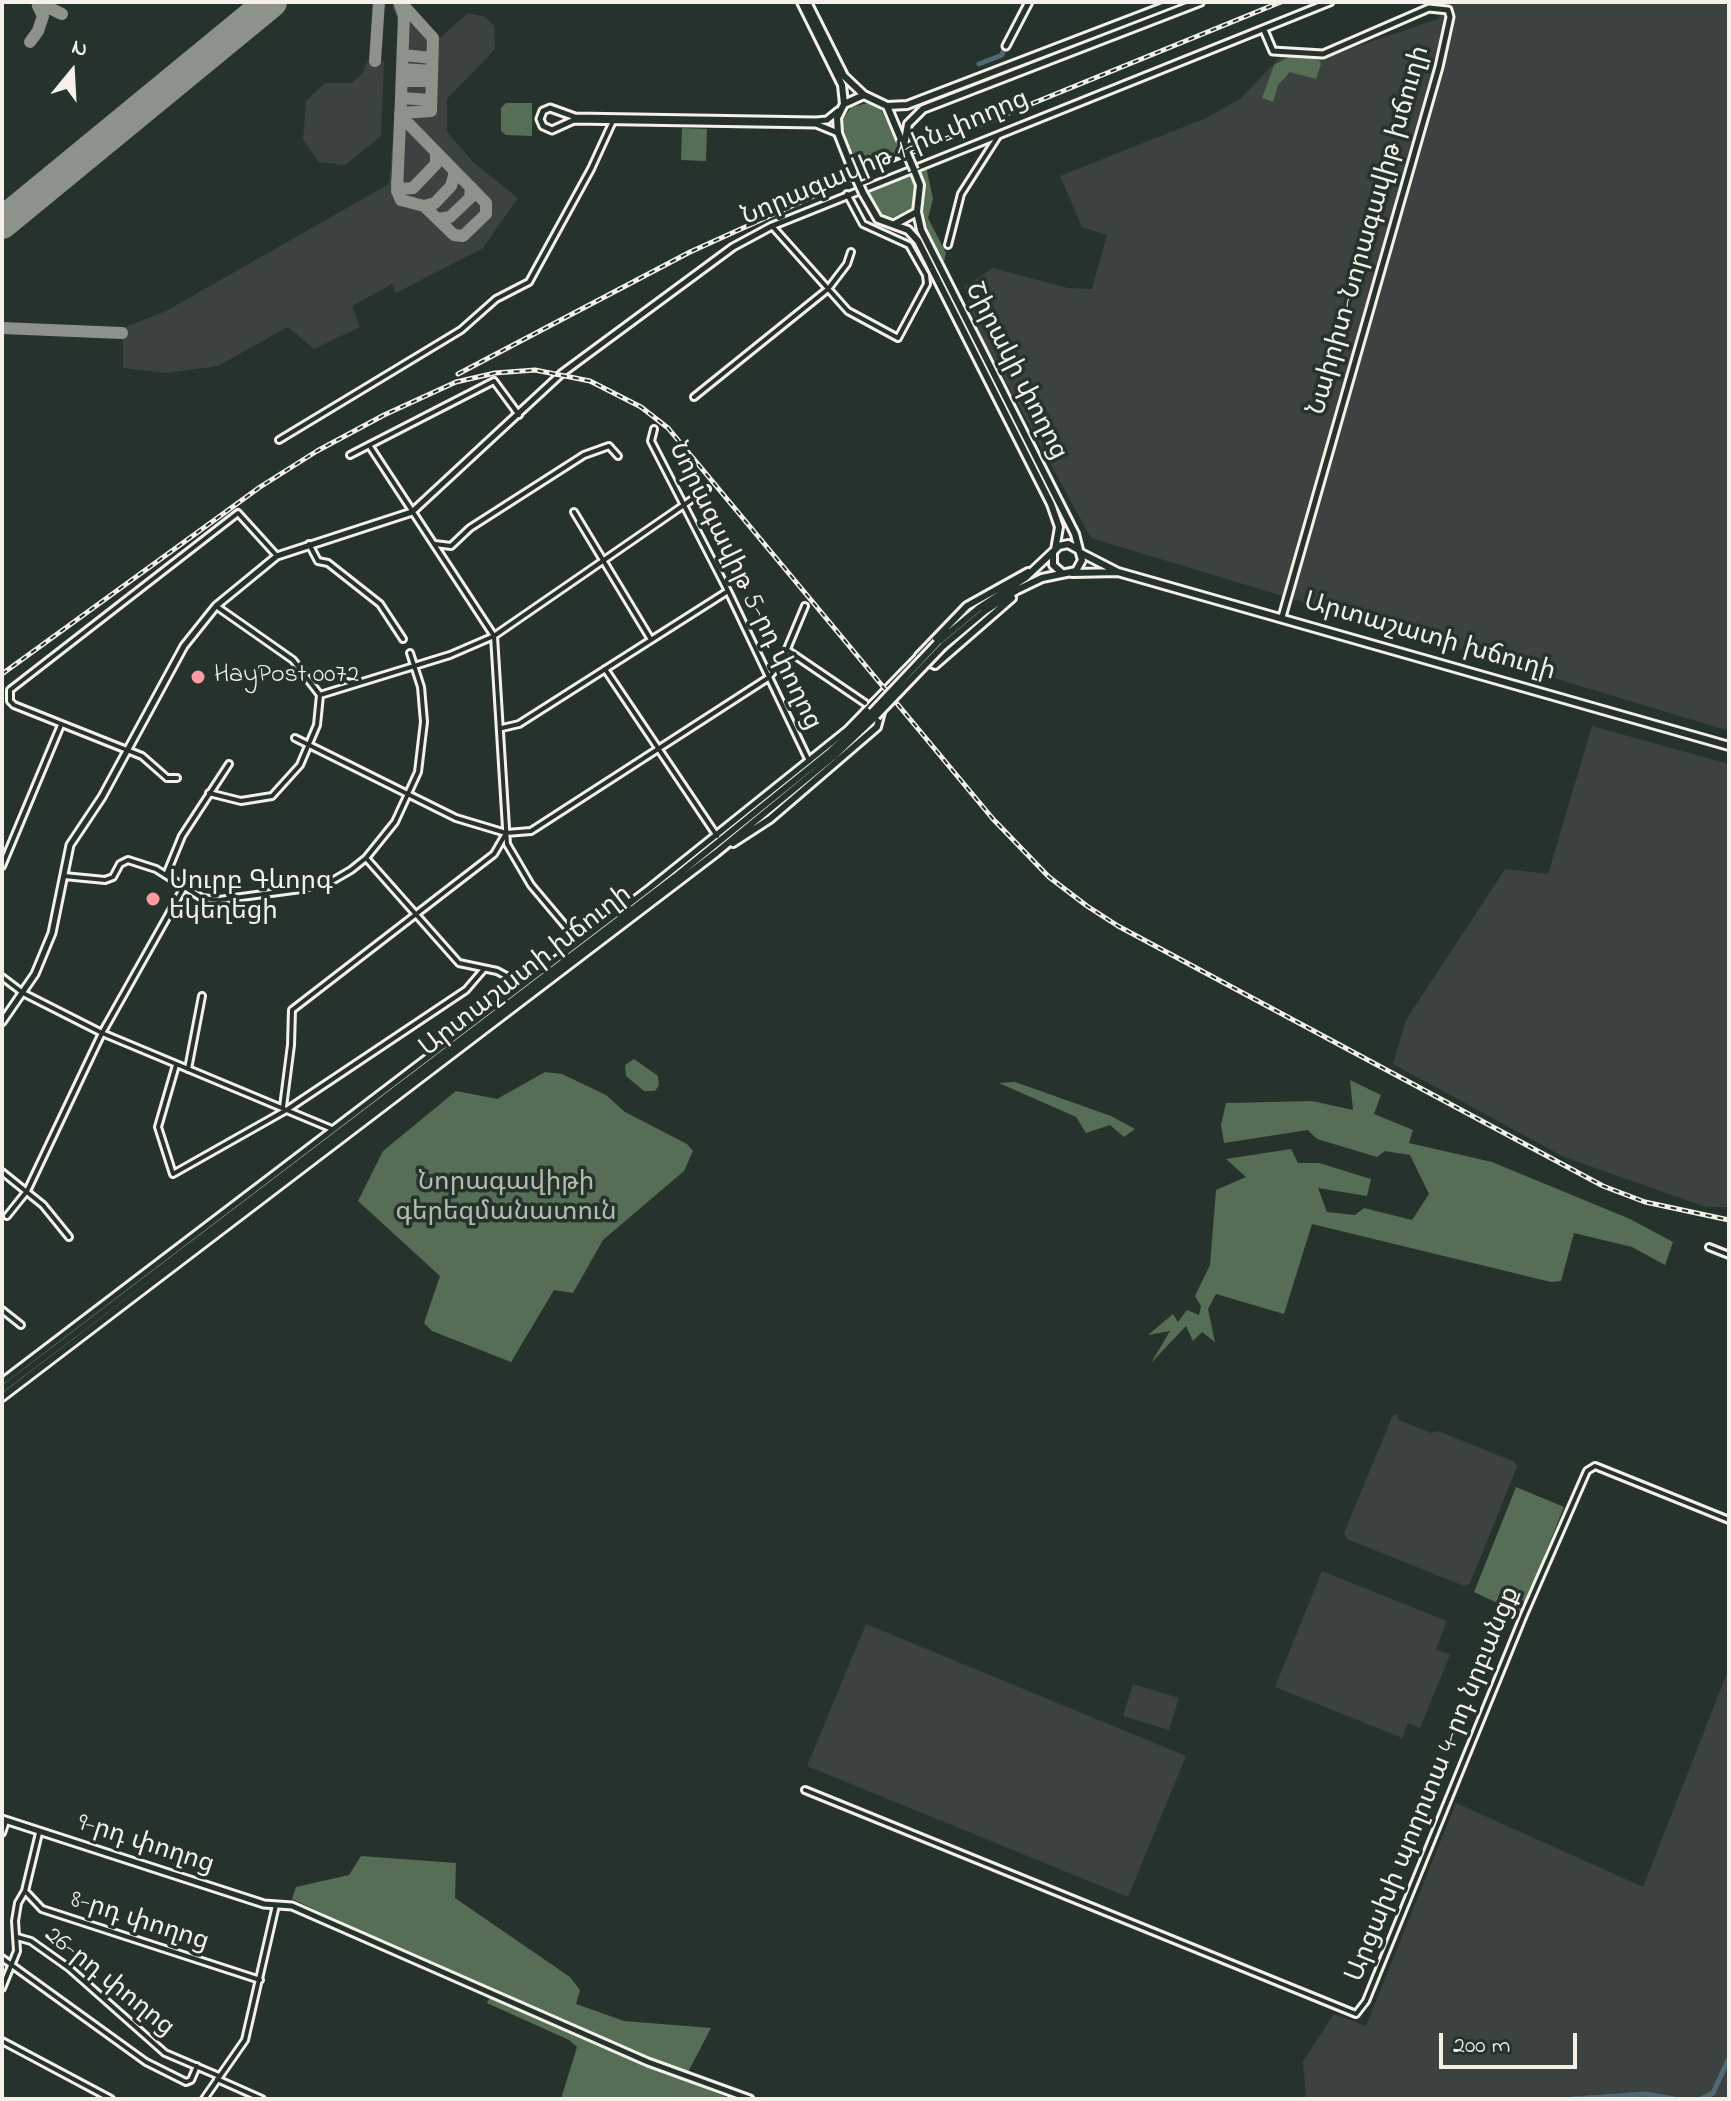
<!DOCTYPE html>
<meta charset="utf-8">
<style>
body{margin:0}
#map{position:relative;width:1731px;height:2101px;overflow:hidden;background:#26332d;font-family:"Indie Flower",sans-serif}
canvas{display:block}
.frame{position:absolute;inset:0;border:4px solid #f4f1e8;pointer-events:none}
.north{position:absolute;left:32px;top:32px;width:80px;height:80px;-webkit-text-stroke:6px #26332d;paint-order:stroke;rotate:18deg;font-size:22px;font-weight:700;line-height:32px;text-align:center;color:#f4f1e8}
.north::after{content:'';display:block;margin:auto;width:28px;height:36px;background:#f4f1e8;clip-path:polygon(50% 0,100% 100%,50% 72%,0 100%)}
.scale{position:absolute;left:1439px;top:2033px;width:138px;height:36px;box-sizing:border-box;border:4px solid #f4f1e8;border-top:0;padding-left:10px;font-size:24px;line-height:28px;white-space:nowrap;color:#f4f1e8;-webkit-text-stroke:6px #26332d;paint-order:stroke}
</style>
<div id="map">
<canvas width="1731" height="2101"></canvas>
<div class="frame"></div>
<div class="north">N</div>
<div class="scale">200 m</div>
</div>
<script>
const g = document.querySelector('canvas').getContext('2d');
g.lineJoin = 'round';
function paint(path, color) { g.fillStyle = color; g.fill(path, 'evenodd'); }
const toPath = rows => new Path2D(rows.map(r => 'M' + r).join(''));
function stroke(path, color, width, dash) { g.strokeStyle = color; g.lineWidth = width; g.lineCap = dash ? 'butt' : 'round'; g.setLineDash(dash || []); g.stroke(path); }
function drawText(font, color, halo, rows, align = 'center') {
  g.font = font + ' "Indie Flower","Noto Sans Armenian",sans-serif'; g.lineWidth = 7; g.setLineDash([]); g.textBaseline = 'middle'; g.strokeStyle = halo; g.fillStyle = color; for (const [text, x, y, turn = 0] of rows) {
    g.save(); g.translate(x, y); g.rotate((+turn || 0) * Math.PI / 180); g.textAlign = isNaN(turn) ? turn : align; if (halo) g.strokeText(text, 0, 0); g.fillText(text, 0, 0); g.restore();
  }
}
const built = toPath([
 [398,2,409,2,440,38,468,13,485,17,494,26,495,49,447,99,447,132,474,163,518,198,483,248,396,293,392,284,352,306,360,327,314,349,288,327,218,366,166,373,123,368,123,328,166,311,389,184,402,30,392,7],
 [1449,2,1729,2,1729,731,1091,538,978,331,964,287,993,268,1068,288,1092,289,1107,235,1082,227,1060,176,1206,118,1240,99,1282,55,1326,57,1438,19],
 [368,60,384,62,381,136,345,165,319,162,303,140,306,101,325,83,351,83,362,74],
 [1592,726,1729,764,1729,1207,1706,1207,1564,1157,1393,1064,1406,1020,1505,869,1548,874],
 [1397,1414,1399,1420,1431,1433,1438,1431,1515,1462,1517,1467,1470,1583,1464,1586,1347,1539,1344,1533,1392,1417],
 [1322,1571,1447,1621,1436,1649,1450,1655,1420,1728,1408,1723,1402,1738,1275,1687],
 [866,1624,1186,1756,1128,1897,807,1766],
 [1729,1668,1729,2099,1306,2099,1303,2061,1334,2014,1366,2026,1456,1803,1643,1887],
 [1133,1684,1179,1698,1169,1730,1123,1716]
]);
const green = toPath([
 [1292,55,1319,60,1321,64,1316,79,1290,72,1278,85,1273,102,1262,98,1274,65],
 [506,103,532,103,532,136,506,135,501,131,501,108],
 [868,103,882,111,901,151,867,168,858,169,841,123,851,107],
 [682,128,707,129,706,161,681,160],
 [926,166,933,199,928,218,946,253,944,262,922,221,925,195,918,169],
 [909,172,917,192,913,208,899,219,880,214,867,191],
 [634,1059,658,1076,659,1085,655,1091,644,1091,626,1076,625,1065],
 [545,1072,562,1074,606,1095,625,1112,687,1144,693,1151,684,1171,603,1240,573,1293,554,1290,511,1362,432,1331,424,1323,440,1276,358,1201,383,1151,456,1091,497,1099],
 [1350,1080,1381,1095,1374,1114,1413,1130,1409,1143,1492,1162,1630,1219,1673,1242,1665,1265,1632,1247,1574,1233,1561,1281,1551,1282,1312,1224,1284,1314,1216,1294,1208,1309,1215,1342,1202,1332,1193,1341,1186,1326,1151,1363,1170,1331,1148,1335,1173,1314,1178,1322,1187,1310,1199,1315,1201,1306,1195,1296,1210,1265,1216,1190,1246,1177,1226,1159,1291,1149,1298,1163,1319,1163,1371,1179,1367,1196,1318,1188,1327,1212,1355,1215,1364,1208,1412,1220,1429,1194,1410,1155,1385,1151,1377,1157,1317,1139,1308,1130,1224,1143,1221,1125,1226,1103,1312,1101,1353,1110],
 [1015,1082,1111,1116,1135,1129,1124,1137,1110,1125,1086,1133,1076,1117,999,1083],
 [1516,1487,1564,1507,1523,1609,1517,1612,1474,1592],
 [361,1856,456,1863,455,1898,570,1977,580,1990,576,2004,624,2021,711,2028,684,2080,731,2099,561,2099,577,2047,569,2040,487,2003,492,1992,292,1899,296,1887,349,1875]
]);
const canal = toPath([
 [1014,26,1025,2],
 [979,64,1002,55,1006,43],
 [1573,2099,1646,2094,1674,2099],
 [1701,2099,1713,2093,1729,2058]
]);
const taxiway = toPath([
 [37,2,62,14],
 [399,2,404,16,402,69,401,98,397,191,401,200,424,206,454,235,463,236,486,214,486,203,400,115],
 [30,42,38,31,43,16,38,6],
 [403,55,432,58],
 [375,61,379,2],
 [402,69,432,71],
 [402,81,431,81],
 [401,98,431,100],
 [400,113,431,111,433,38,403,5],
 [397,182,401,189,413,188,436,164,436,153],
 [424,206,435,203,451,186,455,172],
 [438,219,450,217,470,198,471,187],
 [2,328,122,333]
]);
const runway = toPath([
 [2,223,271,2]
]);
const minor = toPath([
 [772,226,848,311,898,338,927,284,926,275,909,245,863,224,847,194],
 [948,245,961,194,998,136],
 [694,397,828,289,847,264,851,252],
 [654,429,651,441,728,591,809,761],
 [279,440,461,330,496,299,529,282,591,169,613,121],
 [369,445,494,636,507,844,531,885,579,942],
 [350,455,494,381,519,415],
 [574,512,650,638],
 [309,544,318,561,328,563,380,604,403,639],
 [435,544,451,546,470,528,584,455,609,446,618,456],
 [787,650,865,703],
 [605,669,717,836],
 [320,695,450,655,494,636,707,489],
 [502,728,519,724,728,591],
 [295,738,456,818,506,833,531,831,768,678,782,661,805,606],
 [177,778,167,778,142,756,14,705,10,701,10,690,238,513,277,556],
 [209,793,241,801,272,796,300,765,317,725,320,695,293,660,216,606],
 [366,858,459,963,497,971,523,985],
 [2,866,61,725],
 [166,875,182,836,229,764],
 [64,876,105,880,113,877,120,864,128,860,156,869,202,898,219,900,301,889,332,881,351,870,366,858,395,822,418,772,424,722,421,687,410,653],
 [2,977,23,993,102,1033,332,1129],
 [176,1065,158,1127,173,1174,288,1109,466,990,484,969],
 [188,1069,202,996],
 [283,1107,291,1045,292,1010,494,854,505,835],
 [2,1172,43,1205,69,1237],
 [7,1216,27,1191,102,1033,183,889],
 [1709,1247,1729,1255],
 [2,1310,21,1325],
 [805,1790,1356,2014,1366,2001,1523,1617,1587,1471,1595,1466,1729,1520],
 [2,1833,6,1821],
 [39,1833,25,1891,42,1909,260,1980],
 [17,1937,31,1941,69,1968,165,2053,219,2076],
 [2,1958,146,2062,186,2082,191,2080,197,2066],
 [2,1988,17,1951,15,1921,18,1903,25,1891],
 [2,2041,111,2099],
 [217,2079,262,2099],
 [204,2099,245,2040,276,1905]
]);
const tertiary = toPath([
 [1264,30,1273,51,1323,54,1429,8,1448,10,1450,17,1439,67,1282,617],
 [1006,46,1029,2],
 [838,133,816,124,574,120,552,130,543,126,540,119,543,111,550,108,575,117,816,121,827,120,838,111],
 [2,1382,650,888,847,730,919,656],
 [2,1819,264,1904,292,1906,648,2062,750,2099]
]);
const secondary = toPath([
 [2,1022,35,974,52,933,70,845,102,797,184,646,216,606,277,556,412,512,561,374,733,247,772,226,1330,2]
]);
const primary = toPath([
 [887,106,907,105,1176,2],
 [904,146,908,124,923,109,1200,2],
 [1081,553,1118,572,1729,746],
 [1072,573,1118,572]
]);
const trunk = toPath([
 [801,2,842,85,844,104],
 [807,2,844,76,864,95,887,106,905,149],
 [914,170,920,185,917,212,921,230,1075,534,1079,550],
 [853,171,838,133,837,118,844,104,864,95],
 [863,193,878,219,908,230,918,241,1051,504,1059,527,1055,550],
 [895,224,917,212],
 [1053,553,1053,565,1062,573],
 [1012,598,935,665,919,656,967,606,1028,572],
 [937,643,979,608,1025,578,1059,546,1068,544,1079,550,1082,560,1076,571,1042,578,1017,590,985,611,943,646],
 [733,843,770,819,877,727,881,712,874,703],
 [2,1389,675,877,831,751,872,712],
 [2,1397,716,853,834,756,876,716]
]);
const rail = toPath([
 [458,374,690,252,889,162,1281,2],
 [2,674,260,487,317,451,384,415,456,382,495,373,535,370,590,381,641,407,668,428,993,819,1049,877,1087,906,1118,926,1603,1186,1645,1202,1729,1220]
]);
const trunkBridge = toPath([
 [905,149,914,170],
 [853,171,863,193],
 [872,712,937,643],
 [876,716,943,646]
]);
const markers = [
 [198,677,8,"#ff9aa2"],
 [153,899,8,"#ff9aa2"]
];
const streetNames = [
 ["Նորագավիթ 1-ին փողոց",886,160,-23],
 ["Նաիրիտ-Նորագավիթ խճուղի",1371,231,-74],
 ["Շիրակի փողոց",1014,372,63],
 ["Նորագավիթ 5-րդ փողոց",743,587,64],
 ["Արտաշատի խճուղի",1429,639,16],
 ["Արտաշատի խճուղի",527,973,-38],
 ["Արցախի պողոտա 4-րդ նրբանցք",1435,1785,-68],
 ["9-րդ փողոց",145,1846,18],
 ["8-րդ փողոց",139,1923,18],
 ["26-րդ փողոց",108,1983,39]
];
const poiNames = [
 ["HayPost 0072",214,677],
 ["Սուրբ Գևորգ",169,884],
 ["եկեղեցի",169,914]
];
const parkNames = [
 ["Նորագավիթի",506,1185],
 ["գերեզմանատուն",506,1215]
];
paint(built, '#3b4240');
paint(green, '#556e55');
stroke(canal, '#506a75', 5);
stroke(taxiway, '#8d928a', 12);
stroke(runway, '#8d928a', 32);
stroke(minor, '#f4f1e8', 10);
stroke(tertiary, '#f4f1e8', 11);
stroke(secondary, '#f4f1e8', 11);
stroke(primary, '#f4f1e8', 12);
stroke(trunk, '#f4f1e8', 12);
stroke(minor, '#26332d', 4);
stroke(tertiary, '#26332d', 5);
stroke(secondary, '#26332d', 5);
stroke(primary, '#26332d', 6);
stroke(trunk, '#26332d', 6);
stroke(rail, '#f4f1e8', 5);
stroke(rail, '#26332d', 2, [6]);
stroke(trunkBridge, '#f4f1e8', 12, []);
stroke(trunkBridge, '#26332d', 6);
for (const [x, y, r, color] of markers) { const dot = new Path2D(); dot.arc(x, y, r, 0, 2 * Math.PI); g.fillStyle = color; g.fill(dot); stroke(dot, '#26332d', 3); }
drawText('26px', '#f4f1e8', '#26332d', streetNames);
drawText('26px', '#f4f1e8', '#26332d', poiNames, 'left');
drawText('26px', '#b4bdad', '#26332d', parkNames);
</script>
